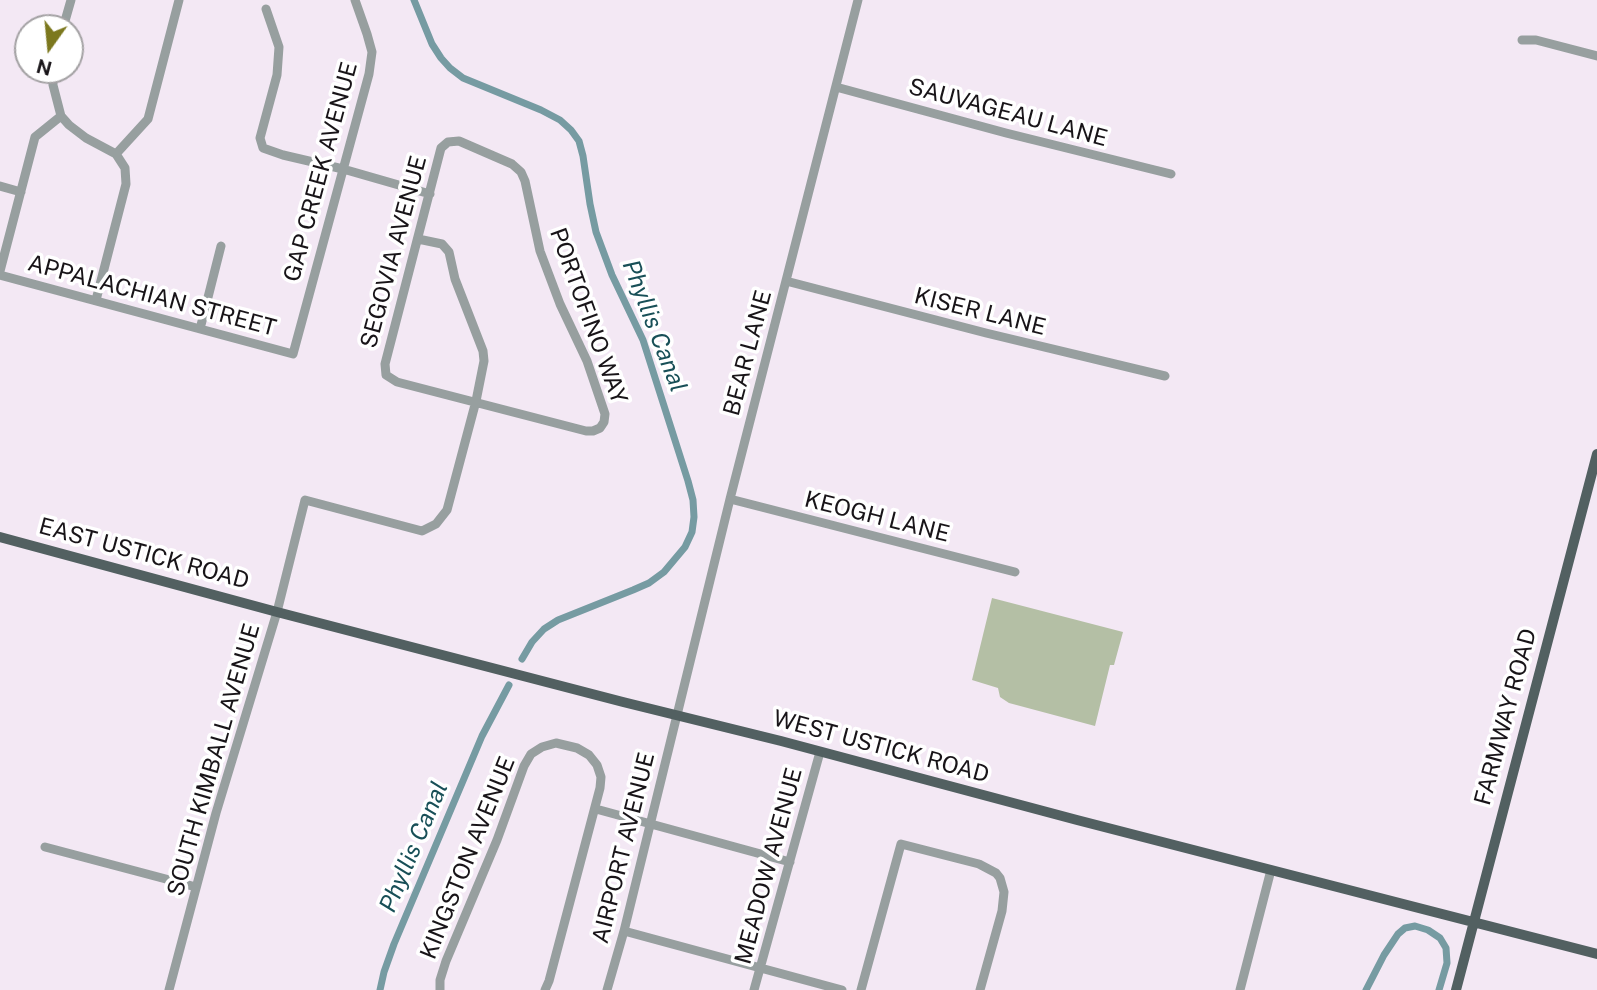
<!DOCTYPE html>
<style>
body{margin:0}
#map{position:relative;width:1597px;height:990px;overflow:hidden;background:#f3e8f4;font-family:"Public Sans",sans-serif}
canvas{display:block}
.north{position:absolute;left:14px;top:14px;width:70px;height:70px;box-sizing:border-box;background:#fff;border:2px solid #a3a1a3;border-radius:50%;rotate:195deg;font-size:19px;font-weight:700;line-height:28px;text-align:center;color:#181418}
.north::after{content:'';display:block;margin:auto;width:24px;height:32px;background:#7c781e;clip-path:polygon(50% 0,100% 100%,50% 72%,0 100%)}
</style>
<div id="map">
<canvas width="1597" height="990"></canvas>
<div class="north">N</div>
</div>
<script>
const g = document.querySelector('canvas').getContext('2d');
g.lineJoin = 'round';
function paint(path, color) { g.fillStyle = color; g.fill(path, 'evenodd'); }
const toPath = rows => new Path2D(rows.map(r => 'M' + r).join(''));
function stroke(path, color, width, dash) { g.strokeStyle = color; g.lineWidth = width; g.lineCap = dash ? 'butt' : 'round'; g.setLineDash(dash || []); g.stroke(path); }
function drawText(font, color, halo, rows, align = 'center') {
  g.font = font + ' "Public Sans",sans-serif'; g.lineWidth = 7; g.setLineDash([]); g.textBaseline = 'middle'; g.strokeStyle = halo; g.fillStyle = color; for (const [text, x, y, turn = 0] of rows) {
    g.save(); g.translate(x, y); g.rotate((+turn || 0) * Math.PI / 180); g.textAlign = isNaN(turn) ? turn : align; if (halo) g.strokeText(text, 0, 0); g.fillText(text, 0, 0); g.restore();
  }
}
const green = toPath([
 [992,598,1123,632,1114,665,1110,665,1095,726,1009,703,1000,697,998,688,972,680]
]);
const canal = toPath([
 [414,0,432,44,441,58,450,68,463,78,541,110,560,120,571,130,579,141,583,156,590,204,596,232,612,275,643,340,688,481,693,500,694,517,692,532,685,547,664,572,649,583,633,590,558,620,544,629,532,642,522,659],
 [380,990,384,972,394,944,482,736,509,685],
 [1366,990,1384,955,1398,934,1405,928,1415,926,1428,930,1440,938,1446,948,1447,963,1439,990]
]);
const minor = toPath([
 [266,9,279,47,277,75,260,138,263,148,283,155,343,169,430,194],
 [63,28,71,0],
 [1522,40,1536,40,1597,56],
 [53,70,53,85,61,116,69,125,86,138,116,154,125,168,126,184,96,300],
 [836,87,1006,133,1171,174],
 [459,141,512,164,521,172,525,181,540,251,560,304,587,361,605,414,604,422,600,428,593,431,586,431,397,382,386,375,385,364,441,148,448,142,459,141],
 [116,154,148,119,179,0],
 [0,186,21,192],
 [0,271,35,137,61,116],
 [0,275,293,354,369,74,372,52,367,34,355,0],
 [786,281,986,333,1165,376],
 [200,329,221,246],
 [730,499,1015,572],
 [596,809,790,862],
 [45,847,196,887],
 [624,931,842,990],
 [169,990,216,813,277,612,305,500,422,531,436,524,447,510,476,401,484,361,483,351,455,279,449,252,442,244,418,239],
 [440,990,440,980,446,961,497,840,524,766,531,754,542,747,556,743,577,748,589,755,597,765,601,777,600,788,549,981,545,990],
 [607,990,624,931,730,499,858,0],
 [754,990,820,752],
 [861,990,901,844,979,864,996,873,1000,878,1004,892,1002,911,980,990],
 [1240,990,1271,870]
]);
const major = toPath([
 [0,537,277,612,623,702,781,741,1077,820,1597,954],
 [1456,990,1597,454]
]);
const streetNames = [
 ["SAUVAGEAU LANE",1008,113,15],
 ["GAP CREEK AVENUE",321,172,-75],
 ["SEGOVIA AVENUE",394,252,-75],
 ["APPALACHIAN STREET",152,296,15],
 ["KISER LANE",980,312,14],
 ["PORTOFINO WAY",588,316,70],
 ["BEAR LANE",748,353,-75],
 ["KEOGH LANE",877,517,14],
 ["EAST USTICK ROAD",144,554,15],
 ["FARMWAY ROAD",1506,717,-75],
 ["WEST USTICK ROAD",881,747,15],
 ["SOUTH KIMBALL AVENUE",214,760,-74],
 ["AIRPORT AVENUE",624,848,-76],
 ["KINGSTON AVENUE",468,858,-68],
 ["MEADOW AVENUE",769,866,-75]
];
const waterNames = [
 ["Phyllis Canal",654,326,69],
 ["Phyllis Canal",414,847,-67]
];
paint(green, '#b4bfa5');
stroke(canal, '#769ba2', 7);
stroke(minor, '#979f9f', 9);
stroke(major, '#526061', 10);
drawText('23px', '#181418', '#fff', streetNames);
drawText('italic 24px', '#184f57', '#fff', waterNames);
</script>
